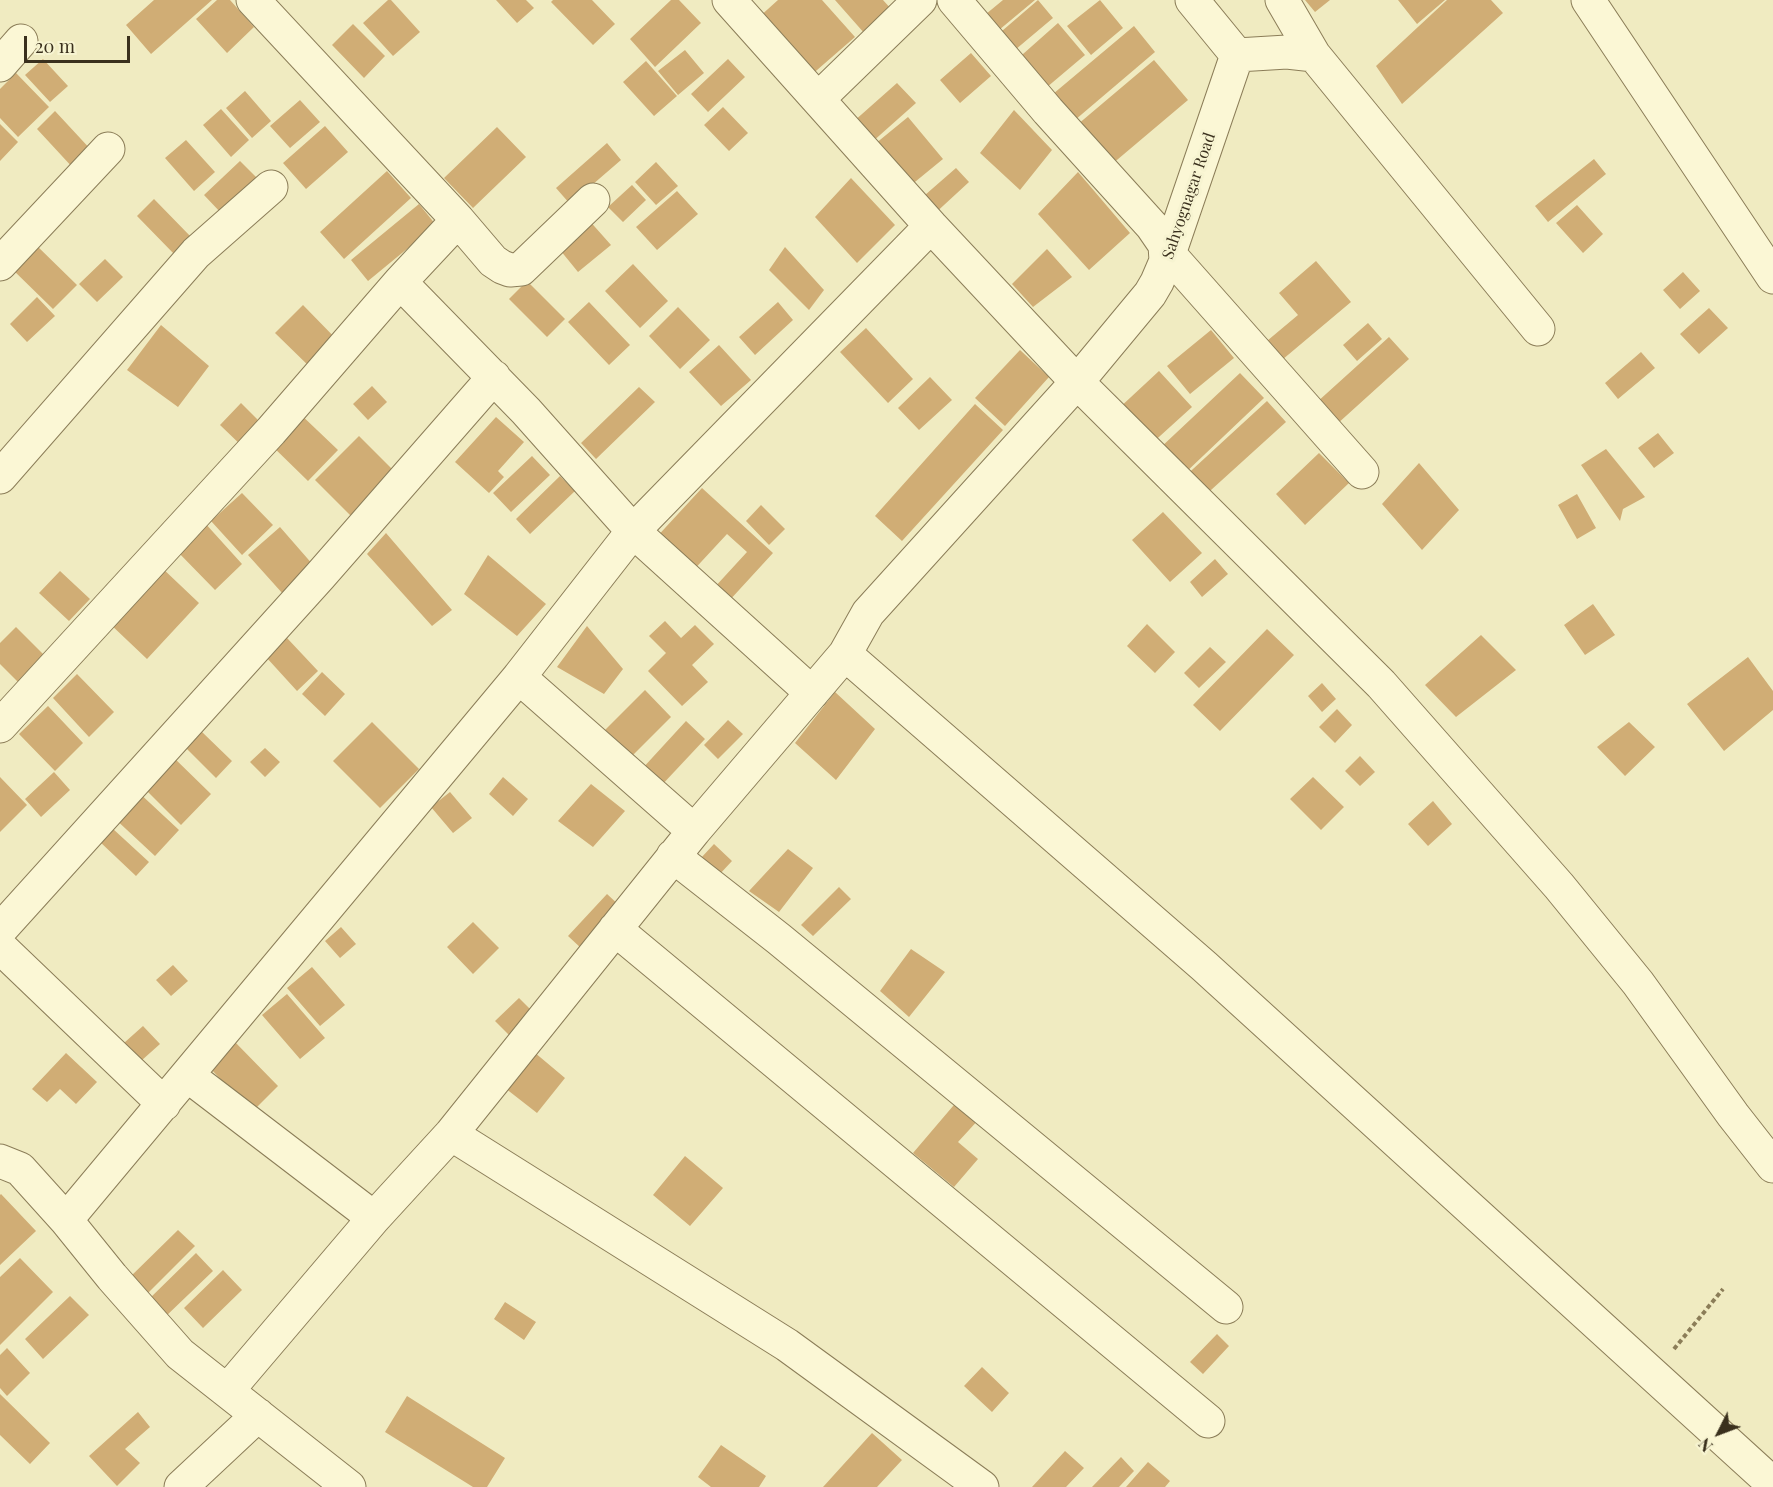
<!DOCTYPE html>
<style>
body{margin:0}
#map{position:relative;width:1773px;height:1487px;overflow:hidden;background:#f0ebc1;font-family:"Playfair Display",serif}
canvas{display:block}
.north{position:absolute;left:1689px;top:1403px;width:60px;height:60px;-webkit-text-stroke:4px #f7f4d1;paint-order:stroke;rotate:228deg;font-size:16px;font-weight:700;line-height:24px;text-align:center;color:#3a301d}
.north::after{content:'';display:block;margin:auto;width:21px;height:27px;background:#3a301d;clip-path:polygon(50% 0,100% 100%,50% 72%,0 100%)}
.scale{position:absolute;left:24px;top:36px;width:106px;height:27px;box-sizing:border-box;border:3px solid #3a301d;border-top:0;padding-left:8px;font-size:18px;line-height:21px;white-space:nowrap;color:#3a301d;-webkit-text-stroke:4px #f7f4d1;paint-order:stroke}
</style>
<div id="map">
<canvas width="1773" height="1487"></canvas>
<div class="north">N</div>
<div class="scale">20 m</div>
</div>
<script>
const g = document.querySelector('canvas').getContext('2d');
g.lineJoin = 'round';
function paint(path, color) { g.fillStyle = color; g.fill(path, 'evenodd'); }
const toPath = rows => new Path2D(rows.map(r => 'M' + r).join(''));
function stroke(path, color, width, dash) { g.strokeStyle = color; g.lineWidth = width; g.lineCap = dash ? 'butt' : 'round'; g.setLineDash(dash || []); g.stroke(path); }
function drawText(font, color, halo, rows, align = 'center') {
  g.font = font + ' "Playfair Display",serif'; g.lineWidth = 6; g.setLineDash([]); g.textBaseline = 'middle'; g.strokeStyle = halo; g.fillStyle = color; for (const [text, x, y, turn = 0] of rows) {
    g.save(); g.translate(x, y); g.rotate((+turn || 0) * Math.PI / 180); g.textAlign = isNaN(turn) ? turn : align; if (halo) g.strokeText(text, 0, 0); g.fillText(text, 0, 0); g.restore();
  }
}
const building = toPath([
 [154,0,212,0,151,54,126,25],
 [217,0,230,0,254,27,227,53,196,19],
 [388,0,391,0,420,32,393,56,363,23],
 [496,0,526,0,534,8,517,23],
 [553,0,592,0,615,24,593,45,551,2],
 [671,0,679,0,701,23,655,67,630,39],
 [778,0,822,0,855,37,809,77,758,18],
 [835,0,883,0,892,10,865,34],
 [1003,0,1035,0,993,35,980,19],
 [1038,0,1053,18,1009,55,995,37],
 [1100,0,1123,28,1091,55,1067,26],
 [1305,0,1330,0,1315,12],
 [1398,0,1445,0,1417,24],
 [1447,0,1491,0,1503,13,1402,104,1376,66],
 [1058,23,1085,55,1040,93,1014,62],
 [353,24,385,56,364,78,332,45],
 [1134,26,1155,52,1075,120,1053,94],
 [685,50,704,73,678,95,658,71],
 [971,53,991,76,960,103,940,80],
 [43,59,68,86,50,102,25,75],
 [728,59,745,77,708,112,691,94],
 [1154,60,1188,100,1111,165,1077,125],
 [646,61,677,96,654,116,623,82],
 [16,73,49,107,18,137,0,118,0,89],
 [897,83,916,103,871,143,853,122],
 [245,91,271,121,252,138,226,108],
 [300,100,320,122,290,148,270,126],
 [723,107,748,133,729,151,704,125],
 [221,109,249,140,231,157,203,125],
 [1014,110,1052,150,1020,190,980,153],
 [55,111,93,152,74,169,37,129],
 [908,117,943,159,910,186,875,144],
 [0,124,18,142,0,161],
 [325,126,348,152,306,189,283,163],
 [497,127,526,157,473,208,444,178],
 [186,140,215,172,194,191,165,158],
 [607,143,621,160,570,204,556,188],
 [1594,159,1606,174,1548,222,1535,206],
 [240,161,259,180,222,214,204,195],
 [656,162,678,186,656,205,635,182],
 [956,168,969,182,931,217,917,202],
 [387,171,411,198,344,259,320,232],
 [1078,172,1130,233,1089,270,1038,214],
 [851,178,895,225,857,263,815,217],
 [632,185,646,200,623,222,608,207],
 [677,191,698,214,657,250,636,227],
 [154,199,192,238,175,255,137,216],
 [419,204,436,225,368,281,351,260],
 [1577,205,1603,234,1583,253,1556,223],
 [587,218,611,245,578,272,556,245],
 [34,243,77,285,53,309,10,267],
 [785,247,824,290,809,310,769,270],
 [1047,249,1072,277,1033,307,1012,284],
 [105,259,123,277,97,302,79,284],
 [1316,261,1351,302,1276,365,1261,346,1298,315,1279,293],
 [633,264,668,301,640,328,605,291],
 [1683,272,1700,291,1680,309,1663,290],
 [527,281,565,319,547,337,509,299],
 [37,297,55,316,27,342,10,324],
 [589,302,630,345,609,365,568,322],
 [778,302,793,320,755,355,739,337],
 [303,305,343,346,316,373,275,333],
 [678,307,710,340,680,369,649,336],
 [1709,308,1728,328,1699,354,1680,334],
 [1368,323,1382,339,1357,361,1343,345],
 [161,325,209,366,178,407,127,370],
 [866,328,913,379,888,403,840,352],
 [1211,330,1234,358,1190,394,1167,366],
 [1389,337,1409,359,1336,425,1316,403],
 [719,345,751,380,721,406,689,372],
 [1020,350,1049,377,1005,426,975,398],
 [1641,352,1655,368,1618,399,1605,383],
 [1159,371,1192,407,1149,446,1117,410],
 [1240,373,1264,398,1183,475,1159,449],
 [930,377,952,400,919,430,898,408],
 [372,386,387,402,368,420,353,404],
 [639,387,655,402,596,459,581,443],
 [1267,401,1286,422,1200,500,1181,480],
 [241,403,266,428,245,449,220,425],
 [975,404,1003,430,902,541,875,516],
 [296,410,338,450,308,481,267,441],
 [496,417,524,442,498,471,504,477,489,493,455,462],
 [1658,433,1674,453,1654,468,1638,448],
 [359,436,398,475,354,519,315,480],
 [1606,449,1645,497,1623,509,1620,521,1581,465],
 [1319,453,1349,483,1305,525,1276,494],
 [532,456,550,475,511,512,493,493],
 [1419,463,1459,510,1422,550,1382,504],
 [560,476,575,491,530,534,516,519],
 [702,488,773,553,728,602,713,589,747,552,727,534,689,575,653,541],
 [242,493,273,525,242,555,211,521],
 [1577,494,1596,528,1577,539,1558,505],
 [761,505,785,529,769,545,746,521],
 [1163,512,1202,553,1170,582,1132,540],
 [204,522,242,564,215,590,175,549],
 [280,527,314,566,283,594,248,555],
 [386,533,452,610,432,626,367,554],
 [488,555,546,604,517,636,464,594],
 [1215,559,1228,574,1202,597,1190,582],
 [160,566,199,603,147,659,108,622],
 [60,571,90,599,69,621,39,593],
 [1593,604,1615,635,1585,655,1564,625],
 [665,621,681,638,695,625,714,644,692,665,708,682,682,706,648,671,666,653,649,636],
 [1147,624,1175,652,1155,673,1127,646],
 [587,626,623,669,604,694,557,667],
 [16,627,44,655,18,682,0,664,0,643],
 [1267,629,1294,655,1220,731,1193,705],
 [1481,635,1516,670,1456,717,1425,685],
 [287,638,318,671,297,691,266,657],
 [1210,647,1226,662,1199,688,1184,673],
 [1748,657,1773,691,1773,710,1724,751,1687,704],
 [322,672,345,694,325,716,302,694],
 [77,674,114,712,89,737,53,698],
 [1322,683,1336,699,1322,712,1308,696],
 [645,690,671,717,627,761,601,734],
 [835,692,875,729,836,780,795,743],
 [48,706,83,743,55,771,19,734],
 [1337,709,1352,725,1335,743,1319,727],
 [728,720,743,734,718,759,704,745],
 [686,721,705,739,660,787,641,770],
 [372,722,419,769,380,808,333,761],
 [1629,722,1655,747,1625,776,1597,747],
 [202,732,232,761,216,778,186,748],
 [265,748,280,762,265,777,250,762],
 [170,754,211,794,181,825,140,784],
 [1360,756,1375,772,1360,786,1345,771],
 [54,772,70,790,41,817,25,799],
 [0,777,27,805,0,832],
 [503,777,528,799,513,816,489,794],
 [1313,777,1344,807,1321,830,1290,799],
 [591,784,625,811,593,847,558,821],
 [136,790,179,830,155,856,112,816],
 [450,792,472,818,453,833,431,807],
 [1433,801,1452,824,1428,846,1408,824],
 [112,828,149,862,136,876,99,841],
 [714,844,732,861,718,876,700,859],
 [788,849,813,868,779,912,749,891],
 [839,887,851,899,813,936,801,925],
 [607,894,621,907,582,949,568,936],
 [473,922,499,948,473,974,447,947],
 [341,927,356,944,340,958,325,941],
 [911,949,945,972,909,1017,880,991],
 [173,965,188,981,171,996,156,980],
 [312,967,345,1005,320,1026,287,988],
 [287,994,325,1038,300,1059,262,1015],
 [519,998,535,1014,511,1037,495,1021],
 [143,1026,160,1044,132,1069,115,1051],
 [234,1041,278,1086,252,1112,208,1066],
 [534,1052,565,1078,537,1113,505,1088],
 [66,1053,97,1082,76,1104,60,1089,47,1102,32,1089],
 [959,1099,980,1118,958,1142,978,1159,954,1187,913,1153],
 [685,1156,723,1188,690,1226,653,1195],
 [1,1194,36,1231,0,1265,0,1195],
 [178,1230,195,1246,144,1297,127,1280],
 [196,1253,213,1271,164,1318,147,1301],
 [20,1258,53,1292,0,1345,0,1277],
 [223,1270,242,1290,203,1328,184,1308],
 [70,1296,89,1315,43,1359,25,1339],
 [505,1302,536,1322,524,1340,494,1319],
 [1217,1334,1229,1346,1203,1374,1190,1362],
 [7,1348,30,1373,7,1396,0,1388,0,1355],
 [982,1367,1009,1393,992,1412,964,1386],
 [0,1394,50,1443,30,1464,0,1435],
 [407,1396,505,1458,487,1487,473,1487,385,1432],
 [138,1412,150,1427,125,1449,140,1463,117,1486,89,1456],
 [872,1433,902,1460,877,1487,823,1487],
 [721,1445,766,1476,759,1487,711,1487,698,1477],
 [1065,1451,1084,1468,1066,1487,1032,1487],
 [1121,1457,1134,1471,1119,1487,1092,1487],
 [1148,1462,1170,1481,1165,1487,1126,1487]
]);
const path = toPath([
 [1674,1349,1723,1289]
]);
const minor = toPath([
 [253,0,458,220,493,261,502,267,510,270,521,269,593,200],
 [729,0,931,226,1077,382,1381,684,1559,886,1638,983,1733,1115,1773,1166],
 [954,0,1048,111,1152,226,1165,245,1166,261],
 [1192,0,1237,55],
 [1282,0,1314,55],
 [1237,55,1287,52,1314,55,1538,329],
 [0,65,21,41],
 [818,99,920,0],
 [1169,254,1362,472],
 [0,264,108,149],
 [400,282,526,411,633,531,812,693],
 [0,477,196,253,271,187],
 [845,654,1204,966,1773,1484],
 [519,677,694,831],
 [0,726,271,431,400,282,458,220],
 [673,856,779,939,1226,1307],
 [615,929,1208,1421],
 [0,930,320,576,494,377],
 [0,947,164,1104],
 [187,1075,374,1218],
 [451,1134,787,1345,982,1487],
 [0,1161,20,1169,66,1220,112,1277,180,1354,349,1487],
 [66,1220,519,677,633,531,931,226],
 [227,1391,374,1218,451,1134,694,831,845,654,868,613,1077,382,1150,294,1157,282,1169,254,1237,55],
 [181,1487,258,1415]
]);
const tertiary = toPath([
 [1588,0,1773,277]
]);
const streetNames = [
 ["Sahyognagar Road",1189,196,-71]
];
paint(building, '#d0ad75');
stroke(minor, '#8b7d58', 35);
stroke(tertiary, '#8b7d58', 35);
stroke(path, '#8b7d58', 4, [4.5, 3]);
stroke(minor, '#fbf7d5', 33);
stroke(tertiary, '#fbf7d5', 33);
drawText('16px', '#3a301d', '#f7f4d1', streetNames);
</script>
